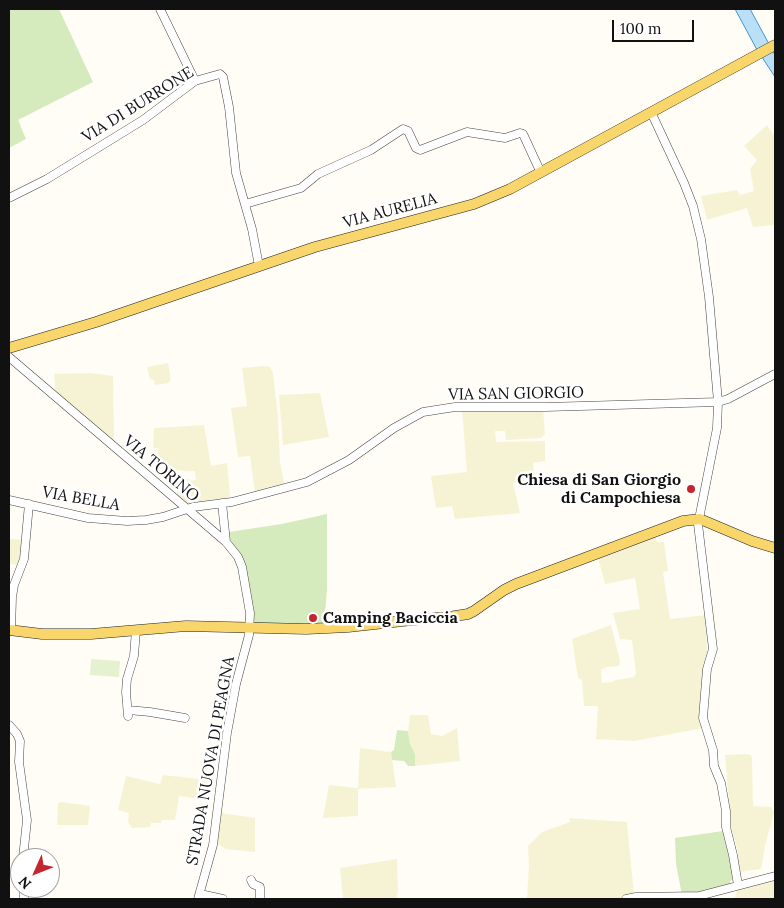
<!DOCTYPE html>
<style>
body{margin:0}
#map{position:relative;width:784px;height:908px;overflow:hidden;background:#fffdf5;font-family:Lora,serif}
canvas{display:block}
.frame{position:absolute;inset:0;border:10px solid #111;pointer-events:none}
.north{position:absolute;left:10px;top:848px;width:50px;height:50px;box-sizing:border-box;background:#fff;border:1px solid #a0a0a0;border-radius:50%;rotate:226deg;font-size:14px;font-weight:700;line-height:20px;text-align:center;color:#111}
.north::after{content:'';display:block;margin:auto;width:18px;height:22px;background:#c4262e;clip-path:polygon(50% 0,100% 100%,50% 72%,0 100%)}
.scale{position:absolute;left:612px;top:20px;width:82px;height:22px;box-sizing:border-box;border:2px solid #111;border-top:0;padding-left:6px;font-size:15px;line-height:18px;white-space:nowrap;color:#111;-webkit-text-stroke:4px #fff;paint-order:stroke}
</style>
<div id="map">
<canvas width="784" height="908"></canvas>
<div class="frame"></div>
<div class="north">N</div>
<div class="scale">100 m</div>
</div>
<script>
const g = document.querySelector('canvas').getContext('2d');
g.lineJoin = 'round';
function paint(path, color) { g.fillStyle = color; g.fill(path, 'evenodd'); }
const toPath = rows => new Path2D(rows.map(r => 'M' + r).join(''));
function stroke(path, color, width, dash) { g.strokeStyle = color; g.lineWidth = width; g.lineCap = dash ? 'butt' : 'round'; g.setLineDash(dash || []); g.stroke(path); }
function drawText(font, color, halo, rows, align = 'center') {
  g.font = font + ' Lora,serif'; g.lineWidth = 5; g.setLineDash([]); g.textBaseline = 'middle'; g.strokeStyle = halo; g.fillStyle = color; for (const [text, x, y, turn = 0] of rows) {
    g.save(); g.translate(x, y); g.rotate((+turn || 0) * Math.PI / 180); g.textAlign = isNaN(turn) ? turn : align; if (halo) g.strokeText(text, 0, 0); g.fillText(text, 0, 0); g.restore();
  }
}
const farmland = toPath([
 [767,125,775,137,775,272,774,225,753,227,747,208,707,220,701,196,737,190,740,195,754,191,750,169,757,160,744,146],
 [168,363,171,380,168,383,155,385,154,380,150,379,147,367],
 [263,366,270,367,273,373,278,418,280,462,284,484,283,486,255,493,250,456,238,457,231,408,247,406,242,368],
 [91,373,113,376,114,439,112,442,56,395,54,374],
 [320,393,329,437,283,445,279,395],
 [462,409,543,409,545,434,541,438,506,440,505,431,495,431,496,442,545,441,545,461,533,463,535,479,513,483,520,513,455,519,452,506,436,508,431,476,467,472],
 [204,425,211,466,227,463,230,496,229,499,193,505,188,504,177,497,178,479,188,479,189,481,196,480,195,471,164,470,164,464,157,463,158,448,153,448,154,428],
 [655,534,657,542,664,542,668,571,663,572,670,619,706,615,707,655,703,666,703,728,634,741,596,739,598,706,584,706,582,680,578,678,572,639,611,625,620,661,619,666,606,667,601,670,602,683,612,682,616,680,634,677,636,673,632,640,620,639,613,613,640,609,635,578,605,584,598,557],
 [9,539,25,540,20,565,9,564],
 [410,715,428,715,431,734,442,736,457,728,460,761,415,766,415,754,410,744,408,731],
 [360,748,391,752,396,787,358,789,358,816,323,818,329,785,358,788],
 [745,754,751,755,752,759,753,806,771,807,774,812,765,846,761,869,738,872,738,852,731,826,725,755],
 [163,775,208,780,206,795,194,795,194,798,179,796,175,820,161,820,161,823,151,823,150,827,132,828,128,822,129,813,118,810,126,776,160,784],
 [62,802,90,806,88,825,57,825,58,803],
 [221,813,255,818,255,852,226,849,218,844,216,842],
 [569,818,627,822,634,895,622,899,527,899,529,865,528,846,542,832,570,822],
 [397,859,398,892,396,899,343,899,340,868],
 [775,879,775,899,735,899,737,889]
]);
const green = toPath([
 [9,9,59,9,93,82,18,120,26,139,9,148],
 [327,514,327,589,324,625,254,625,254,615,241,556,230,539,229,532,282,524],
 [397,730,408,731,410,744,415,754,415,766,408,766,404,761,392,760,391,752,394,750],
 [723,831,733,871,732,876,732,880,730,881,730,885,699,894,682,895,676,864,675,838]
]);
const pitch = toPath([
 [91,659,120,661,119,677,90,675]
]);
const water = toPath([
 [735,9,750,9,775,55,775,77,756,48,735,9]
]);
const minor = toPath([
 [160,9,195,81],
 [651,112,684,183,693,206,701,239,709,297,718,402,717,428,698,524,713,649,707,669,703,718,713,750,714,766,721,783,726,811,726,827,733,855,738,885],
 [9,198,47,179,117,136,143,120,195,81,220,74,223,77,229,107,236,173,252,229,259,266],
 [245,204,301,188,318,174,371,150,403,129,408,131,416,148,420,150,467,132,505,138,520,133,523,134,541,173],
 [9,357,226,542,238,557,242,567,250,613,249,635,236,684,227,733,213,845,198,899],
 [9,500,88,518,127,521,146,520,163,517,193,507,232,502,307,482,349,460,394,428,423,412,455,407,546,407,718,402,728,399,775,374],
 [222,503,226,542],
 [11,631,12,597,14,585,24,559,29,504],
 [128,710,150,712,185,718],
 [128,716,126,692,127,679,134,656,136,630],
 [9,725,17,734,20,741,19,762,27,820,23,858],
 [251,880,253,884,260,887,260,899],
 [24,888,24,899],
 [200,894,223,899],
 [626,899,636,897,699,896,775,876]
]);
const major = toPath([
 [9,348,96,322,315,247,474,204,510,189,775,45],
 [9,630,42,634,91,634,186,626,306,629,348,627,412,620,449,617,468,614,474,611,504,590,516,584,683,521,700,519,752,541,775,548]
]);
const markers = [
 [691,489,5,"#c4262e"],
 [313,618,5,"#c4262e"]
];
const streetNames = [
 ["VIA DI BURRONE",138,105,-32],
 ["VIA AURELIA",390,211,-15],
 ["VIA SAN GIORGIO",516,394,-1],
 ["VIA TORINO",161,469,40],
 ["VIA BELLA",81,499,10],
 ["STRADA NUOVA DI PEAGNA",211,761,-80]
];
const poiNames = [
 ["Chiesa di San Giorgio",681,480],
 ["di Campochiesa",681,498],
 ["Camping Baciccia",323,618,"left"]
];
paint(farmland, '#f6f3d4');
paint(green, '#d5ebbd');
paint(pitch, '#e6f2cf');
paint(water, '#b9e0f7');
stroke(water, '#3f96cf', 1);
stroke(minor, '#444', 9);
stroke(major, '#222', 11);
stroke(minor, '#fff', 8);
stroke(major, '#f9d66b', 10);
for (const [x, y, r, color] of markers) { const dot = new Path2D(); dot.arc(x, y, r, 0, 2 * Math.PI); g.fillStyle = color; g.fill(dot); stroke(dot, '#fff', 2); }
drawText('16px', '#111', '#fff', streetNames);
drawText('bold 16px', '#111', '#fff', poiNames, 'right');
</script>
